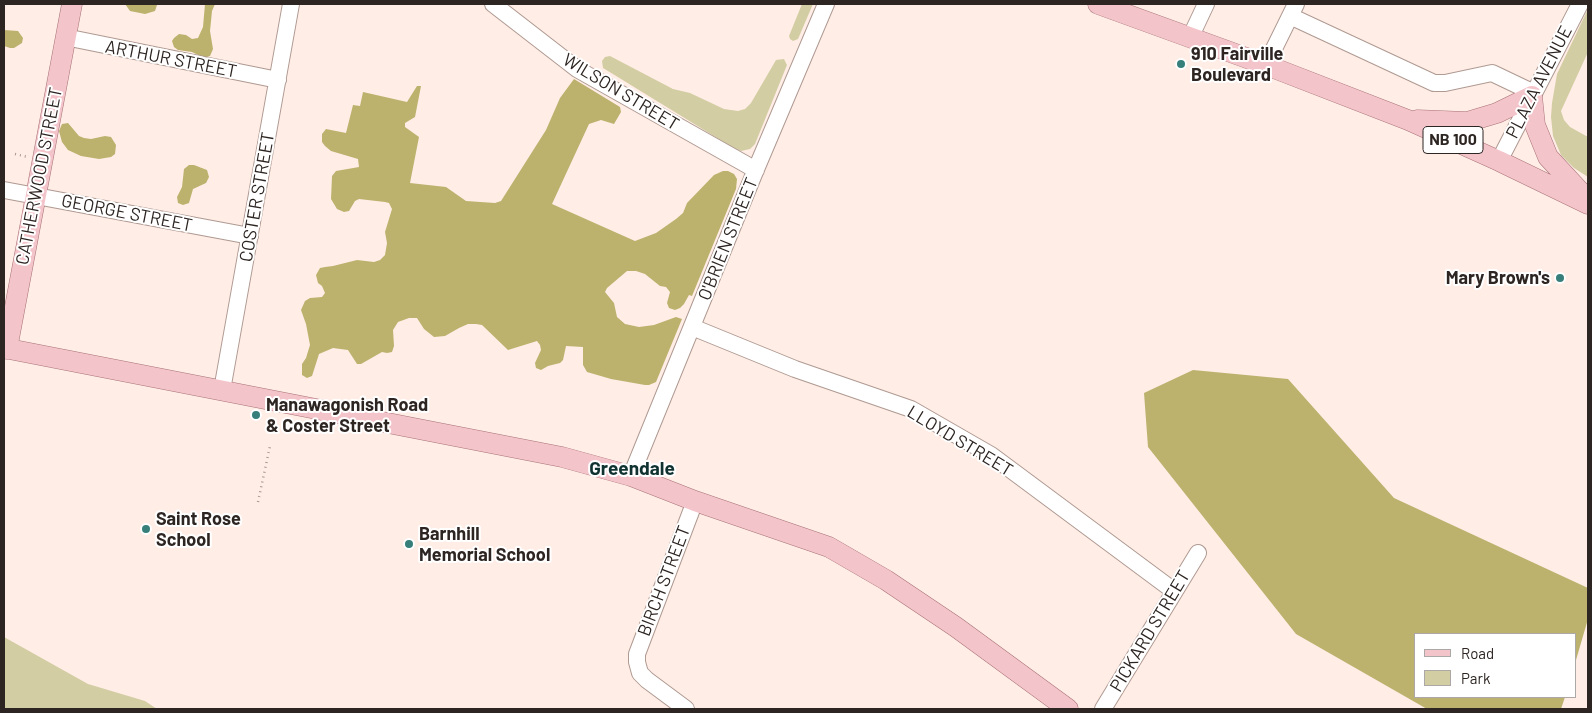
<!DOCTYPE html>
<style>
body{margin:0}
#map{position:relative;width:1592px;height:713px;overflow:hidden;background:#ffede6;font-family:Barlow,sans-serif}
canvas{display:block}
.frame{position:absolute;inset:0;border:5px solid #2d2522;pointer-events:none}
.legend{position:absolute;left:1414px;top:633px;width:162px;height:65px;box-sizing:border-box;background:#fff;border:1px solid #aba8a7;margin:0;padding:6px 9px;list-style:none;font-size:15px;color:#2d2522}
.legend li{display:flex;align-items:center;gap:10px;height:25px}
.legend b{width:25px;border:1px solid #aba8a7}
</style>
<div id="map">
<canvas width="1592" height="713"></canvas>
<div class="frame"></div>
<ul class="legend">
<li><b style="height:6px;background:#f3c4ca"></b>Road</li>
<li><b style="height:14px;background:#d3cda3"></b>Park</li>
</ul>
</div>
<script>
const g = document.querySelector('canvas').getContext('2d');
g.lineJoin = 'round';
function paint(path, color) { g.fillStyle = color; g.fill(path, 'evenodd'); }
const toPath = rows => new Path2D(rows.map(r => 'M' + r).join(''));
function stroke(path, color, width, dash) { g.strokeStyle = color; g.lineWidth = width; g.lineCap = dash ? 'butt' : 'round'; g.setLineDash(dash || []); g.stroke(path); }
function drawText(font, color, halo, rows, align = 'center') {
  g.font = font + ' Barlow,sans-serif'; g.lineWidth = 4; g.setLineDash([]); g.textBaseline = 'middle'; g.strokeStyle = halo; g.fillStyle = color; for (const [text, x, y, turn = 0] of rows) {
    g.save(); g.translate(x, y); g.rotate((+turn || 0) * Math.PI / 180); g.textAlign = isNaN(turn) ? turn : align; if (halo) g.strokeText(text, 0, 0); g.fillText(text, 0, 0); g.restore();
  }
}
const green = toPath([
 [802,4,813,4,798,39,793,41,790,39,789,36],
 [1588,9,1588,52,1561,111,1564,120,1570,127,1588,137,1588,177,1574,168,1561,155,1553,136,1551,117,1552,103,1557,74],
 [610,56,673,89,690,93,724,109,738,111,745,109,751,103,776,60,784,59,787,65,755,144,750,149,741,151,735,149,608,71,603,68,602,61,605,57],
 [4,637,88,684,145,701,157,709,4,709]
]);
const forest = toPath([
 [125,4,156,4,157,5,155,11,145,14,130,11],
 [205,4,215,4,212,11,210,31,213,49,210,56,204,58,192,52,178,50,174,47,172,41,174,38,179,34,186,35,192,39,198,38,203,27],
 [4,30,18,31,23,38,22,43,14,48,10,48,4,46],
 [574,79,620,107,621,112,614,124,601,120,589,124,552,204,635,241,656,233,676,219,683,213,687,203,714,175,723,171,728,171,734,174,737,179,736,189,692,296,689,295,684,304,680,308,675,310,669,308,667,303,670,292,666,287,660,286,645,274,636,271,627,271,607,288,605,292,614,303,617,317,625,324,639,327,654,325,676,317,682,319,656,382,649,385,645,385,611,379,587,372,583,365,583,347,566,346,563,360,560,363,548,366,541,370,536,368,535,363,541,350,540,345,537,341,508,350,482,325,476,324,468,324,459,328,445,336,434,337,424,329,417,318,409,318,398,322,393,330,394,346,392,352,387,353,382,352,361,364,357,364,348,350,333,348,319,354,312,376,307,378,302,375,302,364,306,358,310,345,306,324,301,310,305,301,310,298,322,297,325,293,322,286,318,283,316,275,320,268,325,267,333,266,357,260,374,262,380,260,385,255,387,243,385,232,392,209,389,203,385,202,359,199,355,201,349,211,344,212,337,209,331,199,332,176,336,171,359,167,358,159,331,151,325,146,322,142,322,134,326,129,346,133,353,105,360,106,363,92,407,102,417,86,421,86,415,117,405,123,405,127,419,137,410,183,446,187,466,201,495,203,501,201,546,130,560,98],
 [68,123,79,136,84,138,91,139,105,136,111,137,116,145,115,154,111,157,99,159,81,156,68,150,62,142,59,131,62,124],
 [189,165,194,165,207,170,209,177,206,183,193,189,189,203,183,205,178,203,177,197,182,187,184,169],
 [1193,370,1288,379,1394,498,1588,588,1588,619,1576,660,1576,634,1416,634,1416,697,1565,697,1561,709,1427,709,1296,634,1148,447,1144,393]
]);
const path = toPath([
 [15,154,28,157],
 [258,502,270,446]
]);
const minor = toPath([
 [493,4,577,69,756,170],
 [1290,16,1434,83,1445,83,1492,73,1534,93],
 [65,37,278,80],
 [1190,38,1206,4],
 [1266,65,1296,4],
 [1499,161,1580,4],
 [4,190,250,236],
 [692,327,795,369,911,409,991,455,1174,591],
 [222,390,291,4],
 [631,476,754,174,826,4],
 [686,709,647,680,640,673,637,662,637,654,695,501],
 [1103,709,1198,553]
]);
const major = toPath([
 [1098,4,1266,65,1408,120,1499,161,1588,204],
 [1417,120,1467,122,1497,113,1532,96,1535,125,1548,157,1586,198],
 [4,348,562,457,631,476,695,501,829,547,886,580,956,627,1068,709],
 [7,349,72,4]
]);
const markers = [
 [1181,64,5,"#377f7a"],
 [1560,278,5,"#377f7a"],
 [256,415,5,"#377f7a"],
 [146,529,5,"#377f7a"],
 [409,544,5,"#377f7a"]
];
const shields = [
 [1453,140,60]
];
const shieldNames = [
 ["NB 100",1453,140]
];
const poiNames = [
 ["910 Fairville",1191,54],
 ["Boulevard",1191,75],
 ["Mary Brown's",1550,278,"right"],
 ["Manawagonish Road",266,405],
 ["& Coster Street",266,426],
 ["Saint Rose",156,519],
 ["School",156,540],
 ["Barnhill",419,534],
 ["Memorial School",419,555]
];
const streetNames = [
 ["ARTHUR STREET",171,59,11],
 ["PLAZA AVENUE",1539,82,-63],
 ["WILSON STREET",621,92,31],
 ["CATHERWOOD STREET",39,176,-79],
 ["COSTER STREET",257,197,-80],
 ["GEORGE STREET",127,213,11],
 ["O'BRIEN STREET",728,239,-68],
 ["LLOYD STREET",960,441,31],
 ["BIRCH STREET",664,581,-69],
 ["PICKARD STREET",1150,631,-59]
];
const neighbourhoodNames = [
 ["Greendale",632,469]
];
paint(green, '#d3cda3');
paint(forest, '#bcb26d');
stroke(minor, '#af9a92', 18);
stroke(major, '#a87378', 21);
stroke(path, '#a69893', 2.5, [1, 4]);
stroke(minor, '#fff', 16);
stroke(major, '#f3c4ca', 20);
for (const [x, y, r, color] of markers) { const dot = new Path2D(); dot.arc(x, y, r, 0, 2 * Math.PI); g.fillStyle = color; g.fill(dot); stroke(dot, '#fff', 2); }
for (const [x, y, w] of shields) { const box = new Path2D(); box.roundRect(x - w / 2, y - 13.5, w, 27, 4); g.fillStyle = '#fff'; g.fill(box); stroke(box, '#2d2522', 1); }
drawText('bold 16px', '#2d2522', null, shieldNames);
drawText('bold 18px', '#2d2522', '#fff', poiNames, 'left');
drawText('18px', '#2d2522', '#fff', streetNames);
drawText('bold 19px', '#103331', '#fff', neighbourhoodNames);
</script>
